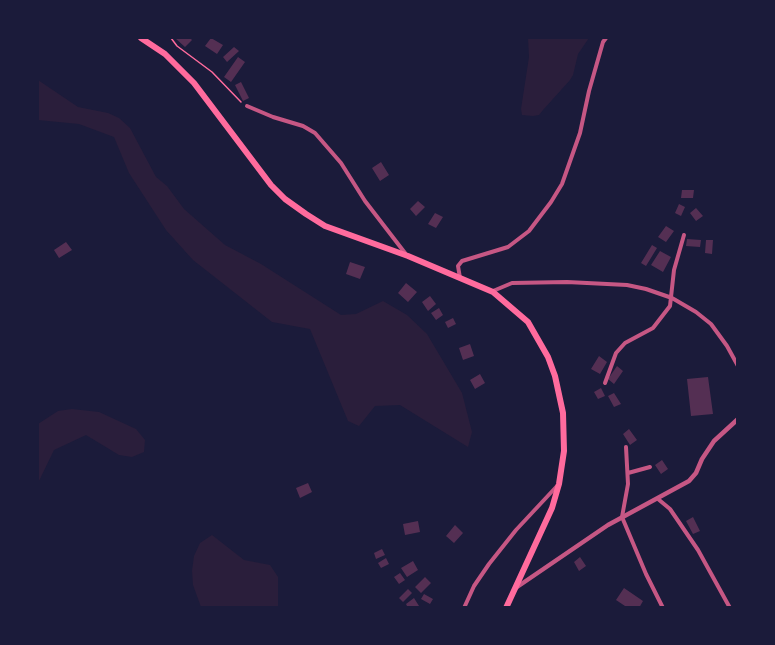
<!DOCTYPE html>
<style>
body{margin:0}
#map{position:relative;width:775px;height:645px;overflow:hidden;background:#1b1b3a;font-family:"Fira Sans",sans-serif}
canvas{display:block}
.frame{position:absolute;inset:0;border:39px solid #1b1b3a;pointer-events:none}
</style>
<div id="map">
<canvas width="775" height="645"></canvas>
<div class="frame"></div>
</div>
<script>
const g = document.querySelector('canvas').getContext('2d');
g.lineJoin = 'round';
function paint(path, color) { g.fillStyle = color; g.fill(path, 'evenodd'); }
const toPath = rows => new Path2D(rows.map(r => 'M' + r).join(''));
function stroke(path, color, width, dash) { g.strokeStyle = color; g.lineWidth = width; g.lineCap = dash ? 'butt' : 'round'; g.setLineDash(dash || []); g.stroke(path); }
const green = toPath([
 [528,38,589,38,578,54,573,75,570,80,543,110,539,115,533,116,522,115,521,109,529,57],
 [38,80,78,107,108,113,119,118,130,128,156,177,167,186,184,209,225,245,261,264,341,315,356,314,383,301,407,315,427,334,462,393,472,432,468,447,400,405,375,406,359,426,348,421,310,329,272,322,193,260,166,230,129,173,114,137,79,124,38,120],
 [72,409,99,412,136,429,145,440,144,452,132,457,119,455,86,435,54,450,38,483,38,424,58,411],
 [212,535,244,560,270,565,278,577,278,607,201,607,193,585,192,571,194,556,200,543]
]);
const building = toPath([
 [175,38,190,38,192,40,185,47],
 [211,38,223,45,217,54,205,46],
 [234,47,239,51,227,62,223,57],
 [238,57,245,62,231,82,224,77],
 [241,82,249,98,243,101,235,85],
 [381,162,389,175,380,181,372,168],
 [682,190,694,190,693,198,681,198],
 [418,201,425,207,416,216,410,209],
 [679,204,685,207,681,216,675,213],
 [696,208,703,216,696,221,690,213],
 [435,213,443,217,436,228,428,224],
 [666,226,674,231,666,242,658,237],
 [687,239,701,240,700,247,686,246],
 [706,240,713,240,712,254,705,253],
 [66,242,72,250,59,258,54,250],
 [652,245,657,248,646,266,641,263],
 [660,251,671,257,663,272,651,265],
 [350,262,365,267,360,279,346,274],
 [406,283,417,292,408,302,398,293],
 [430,296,436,304,428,311,422,302],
 [439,308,443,315,436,320,431,313],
 [453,318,456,324,448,328,445,322],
 [470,344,474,356,463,360,459,348],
 [599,356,607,362,600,374,591,369],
 [617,366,623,371,614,384,608,379],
 [480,374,485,383,475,389,470,380],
 [708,377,713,414,691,416,687,379],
 [601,388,605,396,598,399,594,392],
 [614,393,621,404,614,407,608,396],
 [629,429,637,440,630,445,623,434],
 [662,460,668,469,661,474,655,465],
 [308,483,312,492,300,498,296,488],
 [693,517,700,531,693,534,686,521],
 [418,521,420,532,405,535,403,524],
 [455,525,463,533,454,543,446,536],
 [382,549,385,555,376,559,374,553],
 [580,557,586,566,579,571,574,562],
 [386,558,389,564,381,568,378,563],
 [413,561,418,570,407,577,401,568],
 [400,573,405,580,399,584,394,577],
 [425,577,431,583,421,593,415,587],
 [624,588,643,601,639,608,628,608,616,600],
 [408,589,412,593,403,602,399,598],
 [424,594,433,599,430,604,421,599],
 [414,598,419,606,408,608,406,604]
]);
const path = toPath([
 [171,38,177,46,212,72,241,102]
]);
const minor = toPath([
 [247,106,273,117,303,126,315,133,341,163,365,201,405,253],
 [460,278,458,266,462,261,508,247,529,231,551,202,562,184,580,133,589,91,603,42,606,38],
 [493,291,512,283,567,282,627,285,646,289,672,298,696,312,711,324,727,346,738,366],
 [605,383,616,353,625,343,653,328,670,306,674,270,684,235],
 [626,447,628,484,622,517,646,574,663,608],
 [628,473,650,467],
 [658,499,670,509,698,550,730,608],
 [464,608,474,586,489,564,516,530,558,485]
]);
const tertiary = toPath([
 [517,587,608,525,689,481,696,473,702,459,714,441,738,419]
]);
const primary = toPath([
 [141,38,165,54,194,83,271,185,285,199,306,214,325,226,408,256,493,292,528,322,548,357,555,376,563,413,564,451,559,484,552,508,506,608]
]);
paint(green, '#2a1e3b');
paint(building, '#542f53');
stroke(path, '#ff6b9d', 1.5);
stroke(minor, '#c65784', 4);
stroke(tertiary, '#c65784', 4.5);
stroke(primary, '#ff6b9d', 6);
</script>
